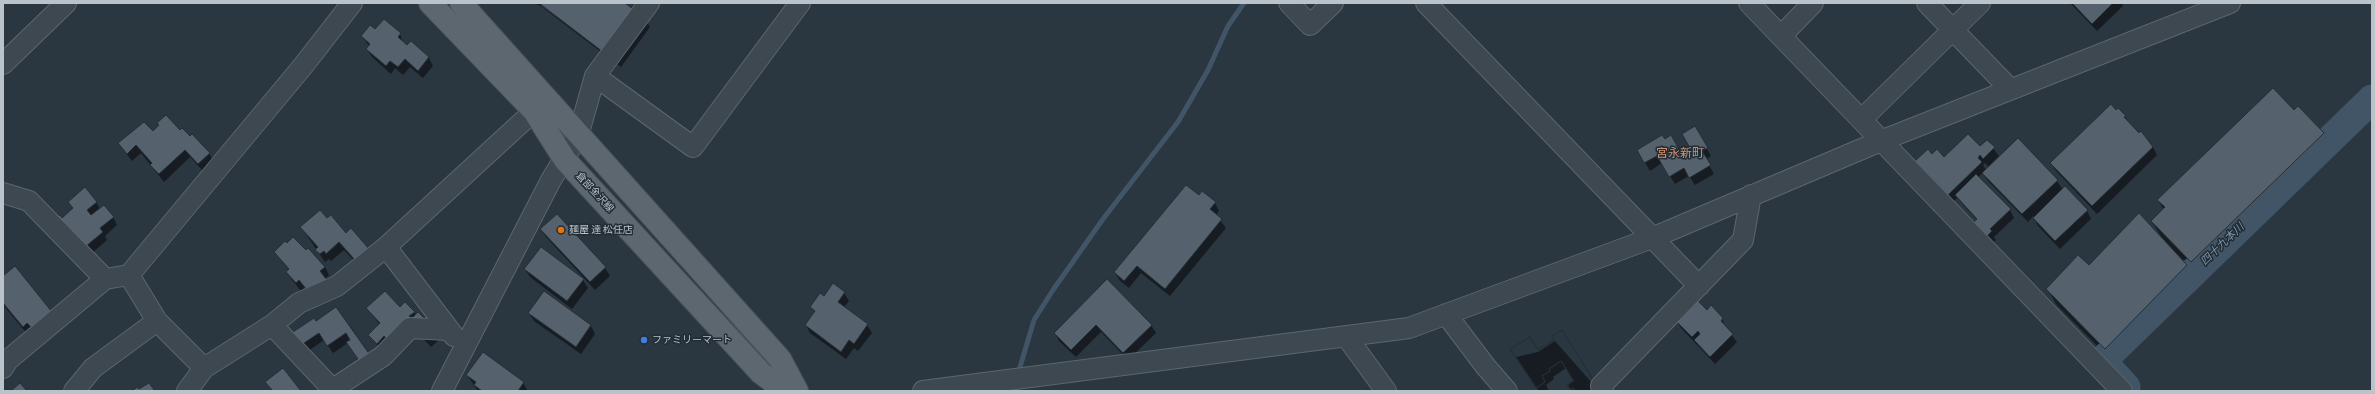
<!DOCTYPE html>
<meta charset="utf-8">
<style>
body{margin:0}
#map{position:relative;width:2375px;height:394px;overflow:hidden;background:#2a3640;font-family:Commissioner,sans-serif}
canvas{display:block}
.frame{position:absolute;inset:0;border:4px solid #bbc3ca;pointer-events:none}
</style>
<div id="map">
<canvas width="2375" height="394"></canvas>
<div class="frame"></div>
</div>
<script>
const g = document.querySelector('canvas').getContext('2d');
g.lineJoin = 'round';
function paint(path, color) { g.fillStyle = color; g.fill(path, 'evenodd'); }
const toPath = rows => new Path2D(rows.map(r => 'M' + r).join(''));
function stroke(path, color, width, dash) { g.strokeStyle = color; g.lineWidth = width; g.lineCap = dash ? 'butt' : 'round'; g.setLineDash(dash || []); g.stroke(path); }
function drawText(font, color, halo, rows, align = 'center') {
  g.font = font + ' Commissioner,"Noto Sans JP",sans-serif'; g.lineWidth = 3; g.setLineDash([]); g.textBaseline = 'middle'; g.strokeStyle = halo; g.fillStyle = color; for (const [text, x, y, turn = 0] of rows) {
    g.save(); g.translate(x, y); g.rotate((+turn || 0) * Math.PI / 180); g.textAlign = isNaN(turn) ? turn : align; if (halo) g.strokeText(text, 0, 0); g.fillText(text, 0, 0); g.restore();
  }
}
const shadow = toPath([
 [529,3,623,3,645,19,650,27,621,67,539,5],
 [541,3,620,62,619,63,541,6],
 [2070,3,2122,3,2123,6,2097,31],
 [375,30,400,34,403,43,407,47,411,43,429,58,433,66,423,78,410,67,403,75,395,68,391,74,372,57,367,49,369,46,362,36],
 [2116,111,2125,116,2130,125,2153,147,2157,155,2097,214,2056,171,2051,163],
 [2294,112,2323,133,2332,148,2199,276,2184,259,2182,261,2195,280,2114,363,2056,304,2048,289,2089,266,2162,238,2152,221,2164,210,2158,200],
 [1694,127,1711,156,1706,159,1714,174,1695,185,1689,176,1675,184,1662,163,1650,171,1638,150,1681,154,1691,148],
 [180,131,209,153,213,161,203,171,190,157,164,182,141,153,132,161,119,144,153,133],
 [1987,141,2000,157,2057,181,2063,190,2087,211,2091,219,2060,249,2038,226,2033,216,2028,222,1988,181,1983,173,1978,177,2010,210,2014,218,1994,237,1996,240,1990,245,1977,220,1957,198,1953,202,1921,169,1916,161,1932,155,1944,158,1980,148],
 [1985,163,1989,167,1986,170,1983,165],
 [1199,197,1215,203,1219,211,1216,215,1226,228,1170,296,1141,273,1129,288,1120,281,1115,273],
 [69,202,96,202,100,209,113,217,117,225,105,236,107,240,84,260,61,219,73,209],
 [327,220,346,234,379,264,367,275,344,250,331,261,329,259,325,262,301,227],
 [541,229,605,268,610,276,595,290,546,237],
 [275,252,325,267,329,275,325,279,337,296,319,306,304,288,301,291,292,280,287,272,289,270],
 [525,269,583,280,588,288,572,309,530,277],
 [3,277,52,312,28,335,3,305],
 [1107,281,1151,325,1156,333,1128,360,1101,332,1076,357,1059,341,1055,333],
 [544,292,591,326,595,334,581,354,534,321,529,313],
 [844,293,849,301,844,307,867,325,872,333,858,351,854,348,846,359,810,333,806,325,815,313,811,307,824,297],
 [400,308,414,312,440,339,431,347,415,330,382,351,369,335,380,325,368,309],
 [1707,311,1722,319,1726,328,1737,342,1715,364,1681,328,1676,320],
 [316,322,351,327,374,362,359,360,348,343,333,353,324,340,307,352,299,340],
 [1555,341,1599,391,1572,391,1568,385,1574,381,1566,368,1553,377,1554,379,1546,385,1549,391,1539,391,1516,357,1538,352],
 [467,375,523,383,528,391,478,391]
]);
const stream = toPath([
 [1021,374,1020,367,1034,320,1053,290,1103,219,1178,122,1208,70,1228,26,1244,3]
]);
const river = toPath([
 [2126,387,2102,361,2372,99]
]);
const building = toPath([
 [539,3,625,3,646,19,603,52,539,3],
 [2072,3,2113,3,2092,24,2072,3],
 [384,19,401,33,398,37,407,45,411,41,429,57,418,71,405,59,398,67,390,61,386,66,366,49,370,44,361,36,370,25,375,29,384,19],
 [2273,88,2294,110,2298,106,2324,133,2191,262,2151,221,2165,207,2157,200,2273,88],
 [2111,104,2116,110,2118,108,2126,116,2124,117,2139,133,2141,131,2153,147,2092,206,2050,163,2111,104],
 [166,115,180,130,182,128,190,136,192,134,210,153,198,164,185,150,159,174,150,165,152,163,136,145,127,154,118,143,144,122,153,131,159,125,157,123,166,115],
 [1695,126,1708,148,1702,151,1711,165,1689,178,1684,168,1669,177,1657,156,1644,163,1637,150,1662,135,1665,139,1671,135,1681,153,1690,148,1682,134,1695,126],
 [1968,134,1980,146,1987,140,1995,147,1983,159,1980,155,1978,158,1982,162,1948,195,1915,161,1928,149,1932,154,1937,149,1944,157,1968,134],
 [2018,138,2058,180,2022,214,1982,173,2018,138],
 [1976,174,2011,209,1990,229,1992,231,1985,238,1972,224,1977,219,1955,195,1976,174],
 [1186,185,1199,195,1202,191,1216,202,1210,209,1222,219,1165,289,1137,266,1124,281,1114,272,1186,185],
 [2065,186,2088,210,2055,241,2033,218,2065,186],
 [85,187,97,202,87,210,91,215,104,205,114,217,100,228,103,232,79,252,66,237,73,231,67,225,57,233,49,224,60,215,62,218,73,208,68,202,85,187],
 [320,210,327,218,331,215,346,233,351,228,375,256,362,268,339,242,326,254,324,251,320,254,315,250,318,247,300,227,320,210],
 [2139,213,2187,265,2105,349,2046,289,2078,255,2089,265,2139,213],
 [557,214,606,267,590,282,540,229,557,214],
 [293,237,306,250,308,248,325,267,320,271,333,288,314,299,299,280,296,283,286,272,289,269,274,252,285,241,287,243,293,237],
 [541,247,584,279,567,301,524,269,541,247],
 [15,266,52,312,32,328,27,323,23,327,3,303,3,276,15,266],
 [1107,279,1152,325,1123,353,1096,325,1071,350,1054,333,1107,279],
 [833,283,845,292,838,302,868,324,854,344,849,340,841,352,805,325,815,311,810,307,820,293,824,296,833,283],
 [385,291,400,307,405,302,415,312,409,316,412,318,418,312,436,330,426,339,410,322,390,342,384,336,377,344,368,335,380,323,366,308,385,291],
 [544,291,591,325,576,347,528,313,544,291],
 [1696,299,1707,310,1711,305,1723,318,1721,321,1733,334,1710,357,1694,340,1700,334,1698,331,1692,337,1675,320,1696,299],
 [336,307,375,362,337,379,334,375,358,359,346,342,350,340,346,333,327,346,319,333,301,345,293,332,314,318,316,321,336,307],
 [1562,330,1600,391,1575,391,1573,388,1570,390,1567,384,1573,380,1561,361,1549,369,1550,371,1542,376,1545,382,1536,388,1510,349,1530,337,1538,350,1554,340,1552,336,1562,330],
 [1562,330,1600,391,1575,391,1573,388,1570,390,1567,384,1573,380,1561,361,1549,369,1550,371,1542,376,1545,382,1536,388,1510,349,1530,337,1538,350,1554,340,1552,336,1562,330],
 [483,352,524,382,518,391,482,391,474,385,476,382,466,375,483,352],
 [283,368,301,391,273,391,265,382,283,368],
 [20,383,27,391,11,391,20,383],
 [149,383,155,391,131,391,138,387,139,389,149,383]
]);
const minor = toPath([
 [1289,3,1310,25,1333,3],
 [1426,3,1699,286],
 [1749,3,2122,391],
 [1927,3,2010,89],
 [1781,36,1813,3],
 [3,64,66,3],
 [595,76,649,3],
 [1862,119,1980,3],
 [3,193,29,201,105,279,129,275],
 [386,247,454,336],
 [1446,314,1486,367,1507,391],
 [272,325,334,391],
 [1346,336,1386,391],
 [3,368,8,360,105,279],
 [204,368,272,325,299,303,337,286,386,247,534,111],
 [333,389,383,356,410,328,448,330],
 [74,391,93,368,157,321],
 [187,391,204,368,157,321,129,275,303,66,352,3],
 [442,391,551,180,578,136,595,76,693,147,800,3],
 [923,391,1409,328,1652,238,1883,140,2230,3],
 [1603,391,1601,386,1743,240,1751,195]
]);
const major = toPath([
 [430,3,534,111,565,160,761,373,785,391],
 [461,3,780,359,797,391]
]);
const markers = [
 [561,230,4,"#e8710a"],
 [644,340,4,"#3f7fe0"]
];
const streetNames = [
 ["倉部金沢線",595,192,47]
];
const poiNames = [
 ["麺屋 達 松任店",569,230],
 ["ファミリーマート",652,340]
];
const waterNames = [
 ["四十九本川",2222,244,-44]
];
const quarterNames = [
 ["宮永新町",1680,153]
];
paint(shadow, '#0007');
stroke(stream, '#415567', 5);
stroke(river, '#415567', 29);
paint(building, '#55616d');
stroke(building, '#252f38', 1);
stroke(minor, '#5c666e', 22);
stroke(major, '#48515a', 24);
stroke(minor, '#3e4850', 20);
stroke(major, '#5c6770', 22);
for (const [x, y, r, color] of markers) { const dot = new Path2D(); dot.arc(x, y, r, 0, 2 * Math.PI); g.fillStyle = color; g.fill(dot); stroke(dot, '#222d36', 1.5); }
drawText('10px', '#bbc3ca', '#222d36', streetNames);
drawText('10px', '#bbc3ca', '#222d36', poiNames, 'left');
drawText('italic 11px', '#7f96aa', '#222d36', waterNames);
drawText('12px', '#cc9175', '#222d36', quarterNames);
</script>
